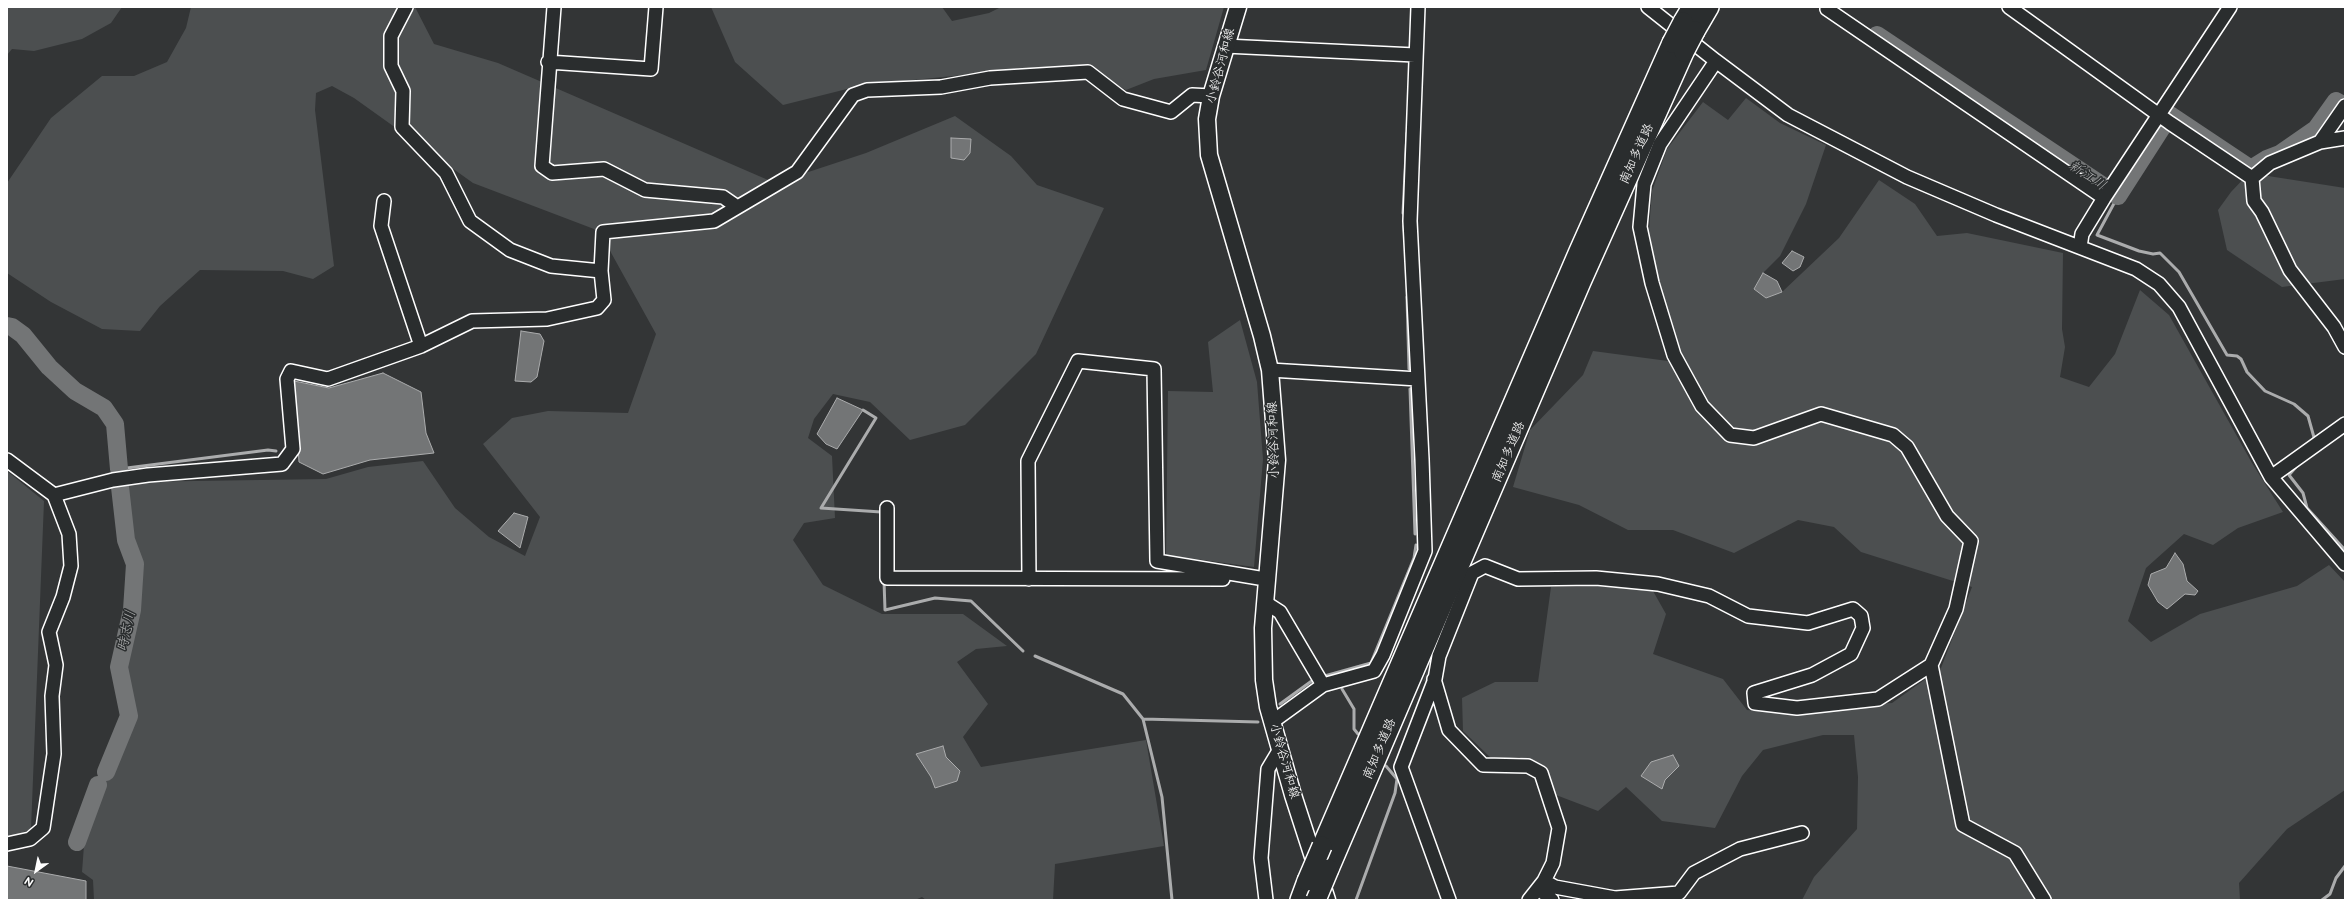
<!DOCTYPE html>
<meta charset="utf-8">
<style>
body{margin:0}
#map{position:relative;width:2352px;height:907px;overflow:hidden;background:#333536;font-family:"Balsamiq Sans",sans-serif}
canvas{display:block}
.frame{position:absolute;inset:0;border:8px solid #fff;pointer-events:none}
.north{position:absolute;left:16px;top:851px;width:40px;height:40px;-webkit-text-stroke:3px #2a2d2e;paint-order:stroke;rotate:213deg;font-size:11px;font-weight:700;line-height:16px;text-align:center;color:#fff}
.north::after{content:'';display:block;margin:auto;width:14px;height:18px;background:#fff;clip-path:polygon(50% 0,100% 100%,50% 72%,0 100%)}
</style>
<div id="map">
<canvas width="2352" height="907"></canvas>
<div class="frame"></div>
<div class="north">N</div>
</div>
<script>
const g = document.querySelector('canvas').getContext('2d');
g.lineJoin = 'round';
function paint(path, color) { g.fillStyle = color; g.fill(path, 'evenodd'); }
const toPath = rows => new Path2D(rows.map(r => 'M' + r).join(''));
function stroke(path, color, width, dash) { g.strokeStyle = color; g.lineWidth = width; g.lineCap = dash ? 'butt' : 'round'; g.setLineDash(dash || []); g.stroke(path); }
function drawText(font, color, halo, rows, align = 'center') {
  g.font = font + ' "Balsamiq Sans","Klee One",sans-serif'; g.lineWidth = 3; g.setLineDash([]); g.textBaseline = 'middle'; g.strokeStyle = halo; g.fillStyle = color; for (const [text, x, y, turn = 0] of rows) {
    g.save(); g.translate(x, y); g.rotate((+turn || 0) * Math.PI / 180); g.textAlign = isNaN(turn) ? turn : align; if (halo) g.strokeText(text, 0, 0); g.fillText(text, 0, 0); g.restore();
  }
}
const green = toPath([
 [7,7,122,7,111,23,82,39,34,51,12,49,7,55],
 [191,7,415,7,434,44,498,63,775,183,866,153,955,116,1011,156,1037,185,1104,208,1036,354,965,425,910,440,870,402,833,394,814,419,808,438,832,456,835,518,804,523,793,540,823,585,882,614,963,614,1007,646,976,649,957,662,988,704,963,737,981,767,1146,740,1164,846,1055,864,1053,900,926,900,922,897,915,900,94,900,93,880,82,872,88,792,135,717,123,667,137,612,135,546,127,482,326,479,368,467,423,461,455,508,489,537,525,556,540,517,483,444,512,418,548,411,628,413,656,334,609,249,594,229,473,183,354,98,332,86,316,93,315,110,334,266,313,279,283,271,200,270,160,306,140,331,102,329,51,302,7,273,7,183,51,118,102,76,134,76,167,62,186,28],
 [711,7,942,7,952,21,989,13,1001,7,1224,7,1206,70,1154,79,1126,90,1087,67,983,73,863,85,783,105,735,62],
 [1746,98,1780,123,1826,145,1806,204,1780,256,1763,273,1754,289,1766,298,1782,292,1839,238,1879,180,1915,204,1937,236,1967,233,2063,253,2062,329,2065,347,2060,377,2089,387,2115,354,2140,290,2169,315,2252,463,2283,512,2238,528,2213,545,2184,534,2146,568,2128,621,2151,642,2200,614,2297,586,2329,565,2345,582,2345,790,2287,829,2239,883,2240,900,1802,900,1814,877,1857,829,1858,777,1854,735,1823,735,1763,750,1742,776,1715,828,1662,821,1626,787,1598,811,1556,795,1545,769,1519,757,1493,760,1463,731,1462,698,1495,682,1538,682,1551,587,1597,586,1653,591,1666,614,1653,654,1723,679,1747,710,1802,715,1852,706,1892,703,1941,668,1972,587,1861,552,1834,527,1798,520,1734,553,1673,530,1628,530,1579,505,1513,487,1530,430,1583,375,1593,351,1683,363,1659,283,1649,230,1652,191,1667,149,1703,102,1728,120],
 [2249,173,2345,188,2345,279,2282,287,2227,250,2218,210,2231,192],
 [1240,320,1257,382,1263,459,1254,567,1166,555,1168,391,1213,392,1208,342],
 [7,471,44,501,31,829,7,839]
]);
const water = toPath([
 [951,138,971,139,970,153,964,160,951,158,951,138],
 [1792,251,1804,257,1800,267,1793,271,1782,263,1792,251],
 [1763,273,1777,281,1782,292,1766,298,1754,289,1763,273],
 [521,331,540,334,544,341,537,377,531,382,515,381,521,331],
 [383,373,421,392,426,433,434,453,370,460,323,474,299,462,294,381,329,388,383,373],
 [837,398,863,410,837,449,826,444,817,434,837,398],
 [514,513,528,517,520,548,498,531,514,513],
 [2175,553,2183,564,2187,581,2198,591,2195,595,2185,594,2167,609,2158,602,2148,585,2151,574,2166,568,2175,553],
 [943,746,946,757,960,771,957,781,935,788,931,777,916,754,943,746],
 [1673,755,1679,766,1665,780,1662,789,1641,776,1651,762,1673,755],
 [7,866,86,881,86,900,7,900,7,866]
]);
const stream = toPath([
 [2118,196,2097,235,2139,251,2153,254,2160,253,2179,272,2227,355,2237,356,2241,359,2247,372,2265,391,2294,404,2308,416,2315,441],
 [1403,213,1407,133],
 [1404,226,1405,241],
 [1407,297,1409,369],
 [1410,389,1415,534],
 [863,410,876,418,821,508,881,512,881,515],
 [2296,467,2289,475,2303,493,2307,508,2345,550],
 [119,469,268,450,276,451],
 [884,581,885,610,935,598,971,601,1023,651],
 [1035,656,1123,694,1143,719],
 [1321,677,1371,663,1414,558,1416,545],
 [1342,689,1354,709,1354,729,1358,734],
 [1280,704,1313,680],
 [1172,900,1162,797,1143,719,1258,722],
 [1356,900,1395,793,1397,779,1386,766],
 [2322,900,2330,894,2336,878,2345,866]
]);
const river = toPath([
 [1877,35,2118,196,2170,115,2251,169,2267,159,2280,154,2316,129,2336,101,2345,106],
 [7,326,12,327,23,335,49,367,75,391,104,408,115,424,119,469],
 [106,772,129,716,119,667,132,610,135,564,126,540,120,487],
 [77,842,98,785]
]);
const minorTunnel = toPath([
 [1391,659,1429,676]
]);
const minor = toPath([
 [406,7,391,36,391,66,403,91,402,127,446,173,470,221,510,250,551,266,601,271],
 [554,7,542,166,552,173,604,169,645,190,723,197,736,206],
 [1648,7,1716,61,1788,115,1907,177,1996,215,2136,269,2159,284,2179,307,2271,477,2345,564],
 [1828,7,1827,9,2104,198],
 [2009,7,2170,123,2252,178],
 [1225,46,1415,55],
 [1716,61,1660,144,1644,184,1640,227,1652,283,1674,355,1702,406,1730,435,1754,438,1821,414,1893,435,1907,447,1947,516,1971,541,1956,609,1931,665,1963,825,2015,853,2044,900],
 [548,62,651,69,656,7],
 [2320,142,2345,106],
 [2252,178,2254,201,2262,212,2290,270,2334,327,2345,347],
 [2252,178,2270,163,2320,142,2345,138],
 [384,201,381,226,421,346],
 [2080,247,2082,234,2104,198,2230,7],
 [1270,370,1418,379],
 [7,460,54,495,69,534,71,566,63,597,49,632,56,665,52,696,54,754,43,828,30,839,7,844],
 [2271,477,2345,424],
 [54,495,113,480,148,475,282,464,293,449,287,379,291,371,328,379,421,346,472,321,547,319,597,308,604,300,601,271,603,232,714,221,797,172,853,95,867,90,941,87,990,78,1088,72,1123,99,1171,112,1192,95,1211,96],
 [887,508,887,578,1223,579],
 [1029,579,1028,461,1078,361,1154,369,1157,561,1259,578],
 [1266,603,1280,612,1323,685],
 [1434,679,1449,730,1483,765,1528,766,1541,773,1559,828,1553,863,1544,881,1529,900],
 [1272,722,1323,685,1374,671,1383,655,1425,551,1422,459,1410,221,1418,7],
 [1544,881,1555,887,1615,898,1679,893,1694,873,1740,849,1802,833],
 [1539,889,1552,900],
 [1266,900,1261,858,1268,769,1280,749],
 [1449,900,1401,767,1435,679,1439,656,1472,573,1485,566,1518,579,1596,578,1658,584,1709,596,1748,616,1808,623,1853,609,1861,616,1863,628,1851,654,1812,675,1754,693,1755,703,1797,708,1878,699,1931,665]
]);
const major = toPath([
 [1238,7,1211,96,1207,119,1209,155,1262,336,1270,370,1277,460,1263,628,1264,680,1268,707,1293,795,1327,900]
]);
const highway = toPath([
 [1683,22,1692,7],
 [1695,31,1709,7],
 [1322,846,1579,251,1672,43],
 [1329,869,1581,282,1684,52],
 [1300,900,1307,881]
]);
const highwayBridge = toPath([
 [1672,43,1683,22],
 [1684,52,1695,31],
 [1307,881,1322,846],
 [1316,900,1329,869]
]);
const streetNames = [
 ["小鈴谷河和線",1221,66,-75],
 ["南知多道路",1637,154,-66],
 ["小鈴谷河和線",1274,440,-92],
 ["南知多道路",1509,452,-67],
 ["南知多道路",1380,749,-67],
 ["小鈴谷河和線",1284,761,74]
];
const waterNames = [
 ["新江川",2087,176,34],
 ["時志川",127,631,-78]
];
paint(green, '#4c4f50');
paint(water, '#737576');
stroke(water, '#abacad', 1);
stroke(stream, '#abacad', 3);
stroke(river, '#737576', 18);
stroke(minorTunnel, '#47494a', 13, [13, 6]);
stroke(minor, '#fff', 16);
stroke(major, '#fff', 19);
stroke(highway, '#fff', 22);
stroke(minor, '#2a2d2e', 13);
stroke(major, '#2a2d2e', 16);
stroke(highway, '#2a2d2e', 19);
stroke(highwayBridge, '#fff', 22, []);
stroke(highwayBridge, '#2a2d2e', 19);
drawText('13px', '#fff', '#2a2d2e', streetNames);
drawText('italic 14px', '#b2b3b4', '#2a2d2e', waterNames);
</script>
